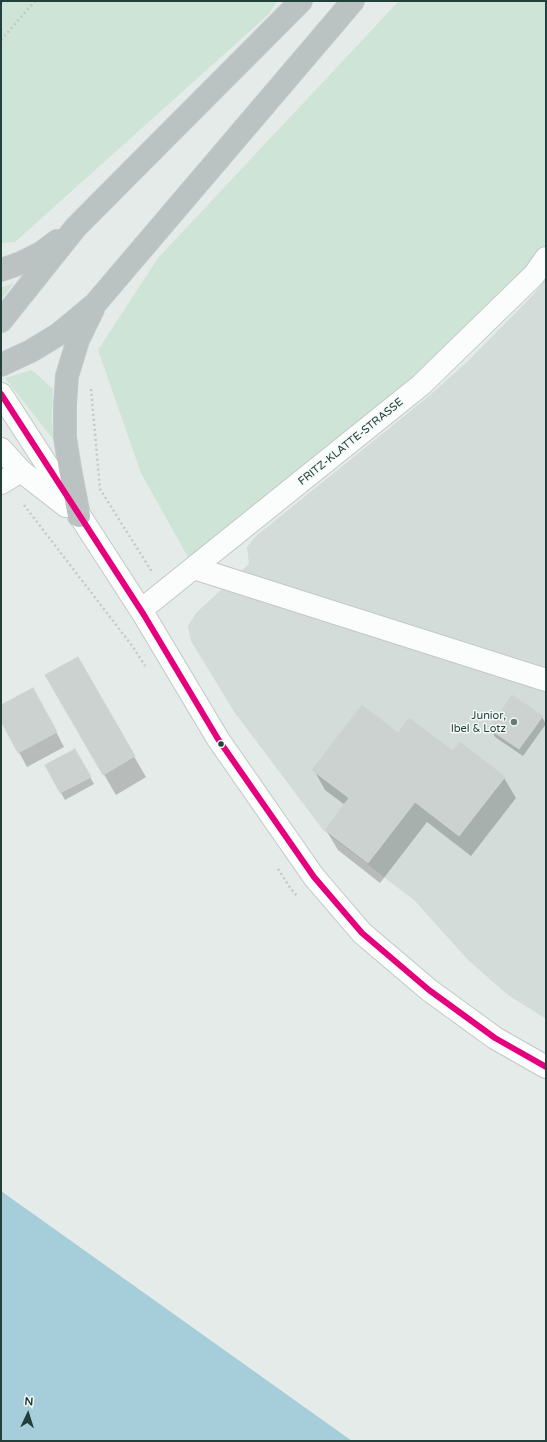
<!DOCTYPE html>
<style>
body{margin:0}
#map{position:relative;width:547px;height:1442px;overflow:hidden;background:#e5ebe9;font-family:"Varela Round",sans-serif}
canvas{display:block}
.frame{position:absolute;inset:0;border:2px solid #223f3a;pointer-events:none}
.north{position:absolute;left:8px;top:1394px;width:40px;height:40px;-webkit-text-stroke:3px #f4faf7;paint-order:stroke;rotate:4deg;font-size:11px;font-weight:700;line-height:16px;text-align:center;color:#223f3a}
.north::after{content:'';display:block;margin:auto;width:14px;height:18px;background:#223f3a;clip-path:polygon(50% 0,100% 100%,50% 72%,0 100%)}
</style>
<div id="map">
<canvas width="547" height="1442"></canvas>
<div class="frame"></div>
<div class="north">N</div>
</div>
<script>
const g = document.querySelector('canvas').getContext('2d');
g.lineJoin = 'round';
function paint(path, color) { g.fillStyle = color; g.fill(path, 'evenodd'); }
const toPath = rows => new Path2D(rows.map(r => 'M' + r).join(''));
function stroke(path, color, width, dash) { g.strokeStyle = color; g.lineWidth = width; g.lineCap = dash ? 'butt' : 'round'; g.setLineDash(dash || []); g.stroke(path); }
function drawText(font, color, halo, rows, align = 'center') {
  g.font = font + ' "Varela Round",sans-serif'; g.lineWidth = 3; g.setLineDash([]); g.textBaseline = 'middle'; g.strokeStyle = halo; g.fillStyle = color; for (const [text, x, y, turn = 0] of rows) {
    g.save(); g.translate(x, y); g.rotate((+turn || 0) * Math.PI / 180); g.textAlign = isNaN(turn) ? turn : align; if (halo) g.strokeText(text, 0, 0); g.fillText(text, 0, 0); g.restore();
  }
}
const built = toPath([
 [546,279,546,1019,508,995,468,960,415,901,323,830,235,713,191,641,188,626,196,613,249,564,247,547,256,536,429,396,467,362,533,295]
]);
const green = toPath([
 [1,1,277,1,269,14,15,242,1,243],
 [399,1,546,1,546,258,534,275,194,568,141,473,98,350,158,258],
 [14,283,1,300,1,287],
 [32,370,53,389,52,413,53,439,5,378]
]);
const water = toPath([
 [1,1191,352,1441,1,1441]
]);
const shadow = toPath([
 [77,658,146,777,116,795,47,676],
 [41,703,64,747,27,767,1,719,1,706],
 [542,717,546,724,523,756,495,737,491,730],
 [398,734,453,753,504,778,516,798,471,856,427,822,380,883,338,850,326,830,345,805,325,790,314,770],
 [75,750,94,784,65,800,46,766]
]);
const building = toPath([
 [78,657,135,756,103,775,45,675,78,657],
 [33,688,57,732,18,753,1,721,1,705,33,688],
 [512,695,543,716,519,749,489,729,512,695],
 [362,705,398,733,409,718,453,751,460,742,505,777,459,836,415,802,368,863,325,830,349,798,312,770,362,705],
 [75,749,91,777,60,793,45,765,75,749]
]);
const path = toPath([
 [1,3,3,1],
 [1,40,35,1],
 [91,389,100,489,152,572],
 [24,505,133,647,145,666],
 [278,869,291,889,297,896]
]);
const minor = toPath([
 [1,394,144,615,218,739,314,877,362,933,429,990,495,1038,546,1067],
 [1,449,21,471,66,506],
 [1,483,21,471],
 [194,568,546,680],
 [141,610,421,385,534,275,546,258]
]);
const highway = toPath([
 [1,270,21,263,41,253,57,241],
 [1,321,76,227,301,1],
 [1,365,31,351,59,334,95,304,353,1],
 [79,516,70,469,65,437,65,405,67,376,78,340,93,309]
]);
const bus1 = toPath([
 [1,394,144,615,218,739,314,877,362,933,429,990,495,1038,546,1067]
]);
const markers = [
 [514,722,4,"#667b77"],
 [221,744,3.5,"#223f3a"]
];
const streetNames = [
 ["FRITZ-KLATTE-STRASSE",351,442,-39]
];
const poiNames = [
 ["Junior,",506,716],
 ["Ibel & Lotz",506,729]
];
paint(built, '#d3dcd9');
paint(green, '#cee4d7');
paint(water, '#a5ceda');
paint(shadow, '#0003');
paint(building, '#ccd2d0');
stroke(building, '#ced4d2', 1);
stroke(minor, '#c2c8c6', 24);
stroke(highway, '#c1cac8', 24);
stroke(path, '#c1cbc9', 2.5, [2, 3]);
stroke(minor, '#fbfcfc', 22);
stroke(highway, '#bac3c2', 22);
stroke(bus1, '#e5007d', 6);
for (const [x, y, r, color] of markers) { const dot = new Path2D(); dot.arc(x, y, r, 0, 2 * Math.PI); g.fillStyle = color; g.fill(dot); stroke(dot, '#f4faf7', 1.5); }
drawText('11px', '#223f3a', '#f4faf7', streetNames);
drawText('11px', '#223f3a', '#f4faf7', poiNames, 'right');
</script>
